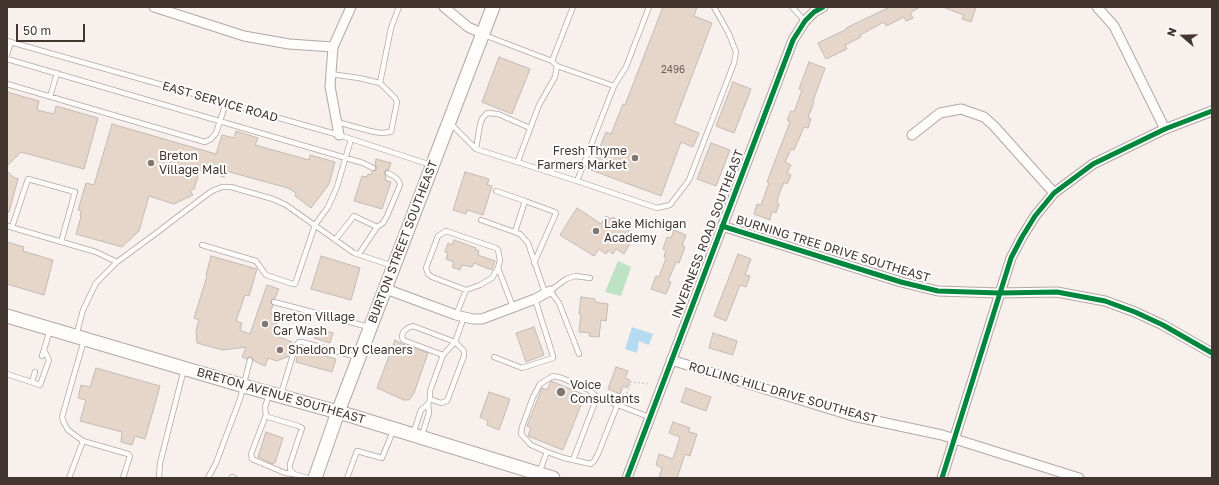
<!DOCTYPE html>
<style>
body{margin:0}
#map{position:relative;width:1219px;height:485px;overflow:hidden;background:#f7f0ec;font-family:"Golos Text",sans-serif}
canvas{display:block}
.frame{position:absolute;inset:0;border:8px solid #433530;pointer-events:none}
.north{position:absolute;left:1163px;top:16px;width:40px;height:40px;-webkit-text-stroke:3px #fefefe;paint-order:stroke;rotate:290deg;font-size:11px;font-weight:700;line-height:16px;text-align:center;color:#433530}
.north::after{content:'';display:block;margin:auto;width:14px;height:18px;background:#433530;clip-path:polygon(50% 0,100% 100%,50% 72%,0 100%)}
.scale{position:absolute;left:16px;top:24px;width:69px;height:18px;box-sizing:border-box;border:2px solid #433530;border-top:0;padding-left:5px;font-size:12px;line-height:14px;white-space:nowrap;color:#433530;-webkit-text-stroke:3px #fefefe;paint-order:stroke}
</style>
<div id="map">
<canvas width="1219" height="485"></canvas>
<div class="frame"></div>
<div class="north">N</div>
<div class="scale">50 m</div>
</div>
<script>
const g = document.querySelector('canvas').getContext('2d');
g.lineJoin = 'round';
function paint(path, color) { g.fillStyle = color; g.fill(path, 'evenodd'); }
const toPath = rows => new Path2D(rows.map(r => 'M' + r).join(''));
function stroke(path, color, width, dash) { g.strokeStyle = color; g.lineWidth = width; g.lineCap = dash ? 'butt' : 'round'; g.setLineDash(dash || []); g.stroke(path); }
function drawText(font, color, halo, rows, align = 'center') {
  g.font = font + ' "Golos Text",sans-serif'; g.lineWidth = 4; g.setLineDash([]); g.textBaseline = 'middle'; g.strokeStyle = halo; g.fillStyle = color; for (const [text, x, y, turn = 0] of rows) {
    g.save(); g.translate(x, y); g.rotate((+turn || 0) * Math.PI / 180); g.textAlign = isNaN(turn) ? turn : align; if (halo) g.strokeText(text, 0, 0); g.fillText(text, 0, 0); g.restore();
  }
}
const green = toPath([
 [618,261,631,267,621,296,605,292]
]);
const water = toPath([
 [632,327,653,334,649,345,639,341,637,353,625,349]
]);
const building = toPath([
 [663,7,697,7,694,16,712,23,674,123,699,133,693,147,681,142,661,196,591,170,606,132,611,134,623,104,625,105,663,7],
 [890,7,920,7,910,13,913,18,906,21,904,17,886,26,884,22,860,35,861,37,845,45,847,49,826,59,818,43,847,29,846,28,890,7],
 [945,7,976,7,971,22,962,19,964,15,945,8,945,7],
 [499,57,530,69,512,114,482,102,499,57],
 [809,62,825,68,813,101,814,102,808,118,811,119,808,128,804,127,794,150,791,149,785,162,791,165,787,173,791,175,787,184,784,182,778,197,777,203,779,204,776,213,772,211,770,220,754,214,757,204,761,205,769,183,767,182,790,122,787,120,791,111,794,112,802,90,799,89,809,62],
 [733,82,751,89,734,133,716,126,733,82],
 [7,92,39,101,37,110,54,114,56,106,98,118,84,169,21,152,7,166,7,92],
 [112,124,216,154,222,135,234,138,236,131,258,138,255,145,309,160,310,155,335,162,329,184,311,208,295,196,296,193,288,188,226,171,224,177,200,170,194,189,190,191,193,195,174,204,149,196,139,231,122,247,76,234,81,217,80,216,81,211,78,210,86,183,94,185,112,124],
 [711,143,730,150,716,186,697,179,711,143],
 [376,159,391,163,389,169,386,170,384,173,386,176,385,180,391,182,382,209,354,201,362,176,367,177,368,174,371,175,372,172,376,170,377,167,375,165,376,159],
 [7,171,13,177,18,179,9,212,7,212,7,171],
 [465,172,489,179,487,185,492,186,483,215,467,210,466,214,453,210,465,172],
 [577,208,601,224,606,216,611,219,613,217,625,225,624,227,635,235,624,254,616,249,613,254,608,250,606,254,599,249,594,256,560,235,577,208],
 [674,230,686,235,682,246,685,247,679,263,676,262,668,281,671,282,666,294,651,289,656,276,659,277,666,258,664,257,666,250,663,249,667,237,671,238,674,230],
 [454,240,476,248,475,249,479,251,478,255,495,261,492,270,474,263,472,267,462,265,460,270,452,267,454,262,446,259,448,253,445,252,448,243,452,245,454,240],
 [7,242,24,247,23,251,53,260,44,295,7,284,7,242],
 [738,254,751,259,745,275,750,276,746,287,740,285,726,321,714,316,738,254],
 [211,256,257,269,249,296,245,295,236,321,242,323,240,330,250,334,267,285,279,289,275,298,271,301,271,303,273,305,270,313,275,315,273,322,281,326,277,336,292,342,290,346,292,346,289,356,277,361,268,358,265,366,254,361,253,359,251,357,249,357,247,359,242,357,246,347,223,350,197,343,196,330,199,320,194,318,207,276,206,275,211,256],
 [321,256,360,268,351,300,311,289,321,256],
 [581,297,595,299,595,302,608,304,606,321,601,320,599,337,589,336,590,333,579,332,581,314,579,314,581,297],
 [534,327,544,355,526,362,516,333,534,327],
 [317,328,333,333,330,343,314,338,317,328],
 [713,333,737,341,733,355,709,348,713,333],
 [395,340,402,344,428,353,414,393,409,400,404,400,377,388,395,340],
 [299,348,336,359,332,372,296,362,299,348],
 [616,367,628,371,625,378,630,380,627,388,623,386,620,394,608,389,616,367],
 [96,368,160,386,145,439,135,436,132,445,121,442,122,432,80,421,86,400,78,398,81,385,90,387,96,368],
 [551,381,585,395,563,450,528,436,531,428,527,426,542,388,547,390,551,381],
 [686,388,711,397,706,411,681,402,686,388],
 [489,392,510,399,499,430,487,425,488,421,480,417,489,392],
 [673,422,690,428,689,432,697,434,690,456,685,454,677,478,659,478,662,468,656,465,659,454,673,459,680,437,669,433,673,422],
 [266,432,283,438,275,463,274,462,273,464,258,457,266,432]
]);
const path = toPath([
 [630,382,642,383,648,384],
 [624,401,631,382]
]);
const service = toPath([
 [792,7,805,21],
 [7,41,339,135,431,165],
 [7,55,11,42],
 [7,59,363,163,373,168],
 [552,61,573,7],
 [330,74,359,78,380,83],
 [7,84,205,142,211,139,216,133,226,103],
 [614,86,626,67,649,7],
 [50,97,57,73],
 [337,122,370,131,381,133,391,132,397,102,395,98,380,83,391,28,399,7],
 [451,124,476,149,577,181,614,86,557,66,552,61,484,35],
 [476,149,480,125,482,119,487,113,498,114,530,128],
 [518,161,539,105,555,77,557,66],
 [577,181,657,208,670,205,689,180,734,63,736,52,729,34,714,7],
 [496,191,525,201,515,232],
 [525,201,555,212,556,213,534,263],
 [481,220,520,234,528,243,545,293],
 [7,226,96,252,117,262],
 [12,227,28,179,75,192,61,242],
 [377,227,383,223,387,216,400,185,399,181,395,177,388,173],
 [446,231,496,248,498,250,500,260,498,268,492,278,480,285,466,290,432,277,428,274,426,268,438,236,446,231],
 [335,240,354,216,377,227,359,254],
 [202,245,256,261,266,275,293,284,295,284,315,225,328,207,337,187,351,139],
 [498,268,513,307],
 [274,302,369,327],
 [456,315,466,290],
 [76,336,83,310,96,283,117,262,155,234,201,199,212,191,222,187,231,187,273,199,286,205,354,253,393,266],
 [579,354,559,303,550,291,566,279,575,276,590,278],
 [42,356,50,330],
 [494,357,522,368,553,358,553,356,535,299],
 [7,374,40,385,49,360,44,350],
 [32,382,35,372],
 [281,394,296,345,299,342,302,342,357,357],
 [269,395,265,407,266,415,268,417,298,426,302,428,290,464,290,469,294,474,307,478],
 [430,399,441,403,447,401,464,356,464,351,455,342,413,326,408,328,403,332,402,337,403,340,443,355],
 [617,406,598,454,594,461,591,464,564,458,547,452,531,445,521,434,522,427,533,397,540,384,553,376,562,378,589,390,597,397,649,417],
 [266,415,251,454,252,459,285,473,294,474],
 [413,434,421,410,428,404,430,399,430,391,443,355,455,342,464,317],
 [422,435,429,413,428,404],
 [83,441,128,454,130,456,123,478],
 [573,460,597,397],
 [539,473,547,452],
 [232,477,234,478],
 [69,478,83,441,68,430,64,423,62,417,84,340],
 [159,478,160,463,184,369],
 [208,478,216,463,240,399,250,360],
 [347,478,357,451,382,458,393,431]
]);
const minor = toPath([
 [154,7,244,36,289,44,333,47],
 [444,7,468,27,483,34],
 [1097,7,1114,26,1165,129],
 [339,135,330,86,333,47,351,7],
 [912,135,940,113,961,109,984,117,994,126,1054,193],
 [722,226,901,282,938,291,999,293,1057,292,1105,301,1135,312,1163,325,1212,353],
 [386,289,456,315,473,319,482,319,535,299,550,291],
 [671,360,853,416,942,435,1079,478],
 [627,478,793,40,805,21,814,12,823,7],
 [942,478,1011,258,1022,237,1035,216,1054,193,1093,164,1165,129,1212,111]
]);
const secondary = toPath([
 [7,316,244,386,352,416,553,478],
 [315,478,338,412,493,7]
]);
const cycleway = toPath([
 [722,226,901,282,938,291,999,293,1057,292,1105,301,1135,312,1163,325,1212,353],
 [627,478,793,40,805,21,814,12,823,7],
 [942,478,1011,258,1022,237,1035,216,1054,193,1093,164,1165,129,1212,111]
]);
const markers = [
 [635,158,4,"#827672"],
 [151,163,4,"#827672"],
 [596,231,4,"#827672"],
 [265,324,4,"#827672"],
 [280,350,4,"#827672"],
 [561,392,5,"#827672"]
];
const numberNames = [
 ["2496",673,70]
];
const streetNames = [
 ["EAST SERVICE ROAD",220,102,16],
 ["INVERNESS ROAD SOUTHEAST",708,234,-69],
 ["BURTON STREET SOUTHEAST",403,242,-69],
 ["BURNING TREE DRIVE SOUTHEAST",833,249,17],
 ["ROLLING HILL DRIVE SOUTHEAST",783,393,16],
 ["BRETON AVENUE SOUTHEAST",281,396,16]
];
const poiNames = [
 ["Fresh Thyme",627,151,"right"],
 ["Farmers Market",627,165,"right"],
 ["Breton",159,156],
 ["Village Mall",159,170],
 ["Lake Michigan",604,224],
 ["Academy",604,238],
 ["Breton Village",273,317],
 ["Car Wash",273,331],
 ["Sheldon Dry Cleaners",288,350],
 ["Voice",570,385],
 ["Consultants",570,399]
];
paint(green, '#bee3c4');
paint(water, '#b4dbf1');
paint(building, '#e6d6ca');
stroke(building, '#c2bab4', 1);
stroke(service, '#b1a8a4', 6);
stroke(minor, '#b1a8a4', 11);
stroke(secondary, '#b1a8a4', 15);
stroke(path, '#d4d0cf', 1.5, [2, 2]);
stroke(service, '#fefdfc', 4.5);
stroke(minor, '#fefdfc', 9);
stroke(secondary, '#fefdfc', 13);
stroke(cycleway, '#00873e', 5);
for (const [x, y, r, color] of markers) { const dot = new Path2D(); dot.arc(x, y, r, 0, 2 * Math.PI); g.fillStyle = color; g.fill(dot); stroke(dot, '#fefefe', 1.5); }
drawText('10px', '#6c5d56', null, numberNames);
drawText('12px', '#433530', '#fefefe', streetNames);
drawText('12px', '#433530', '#fefefe', poiNames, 'left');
</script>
